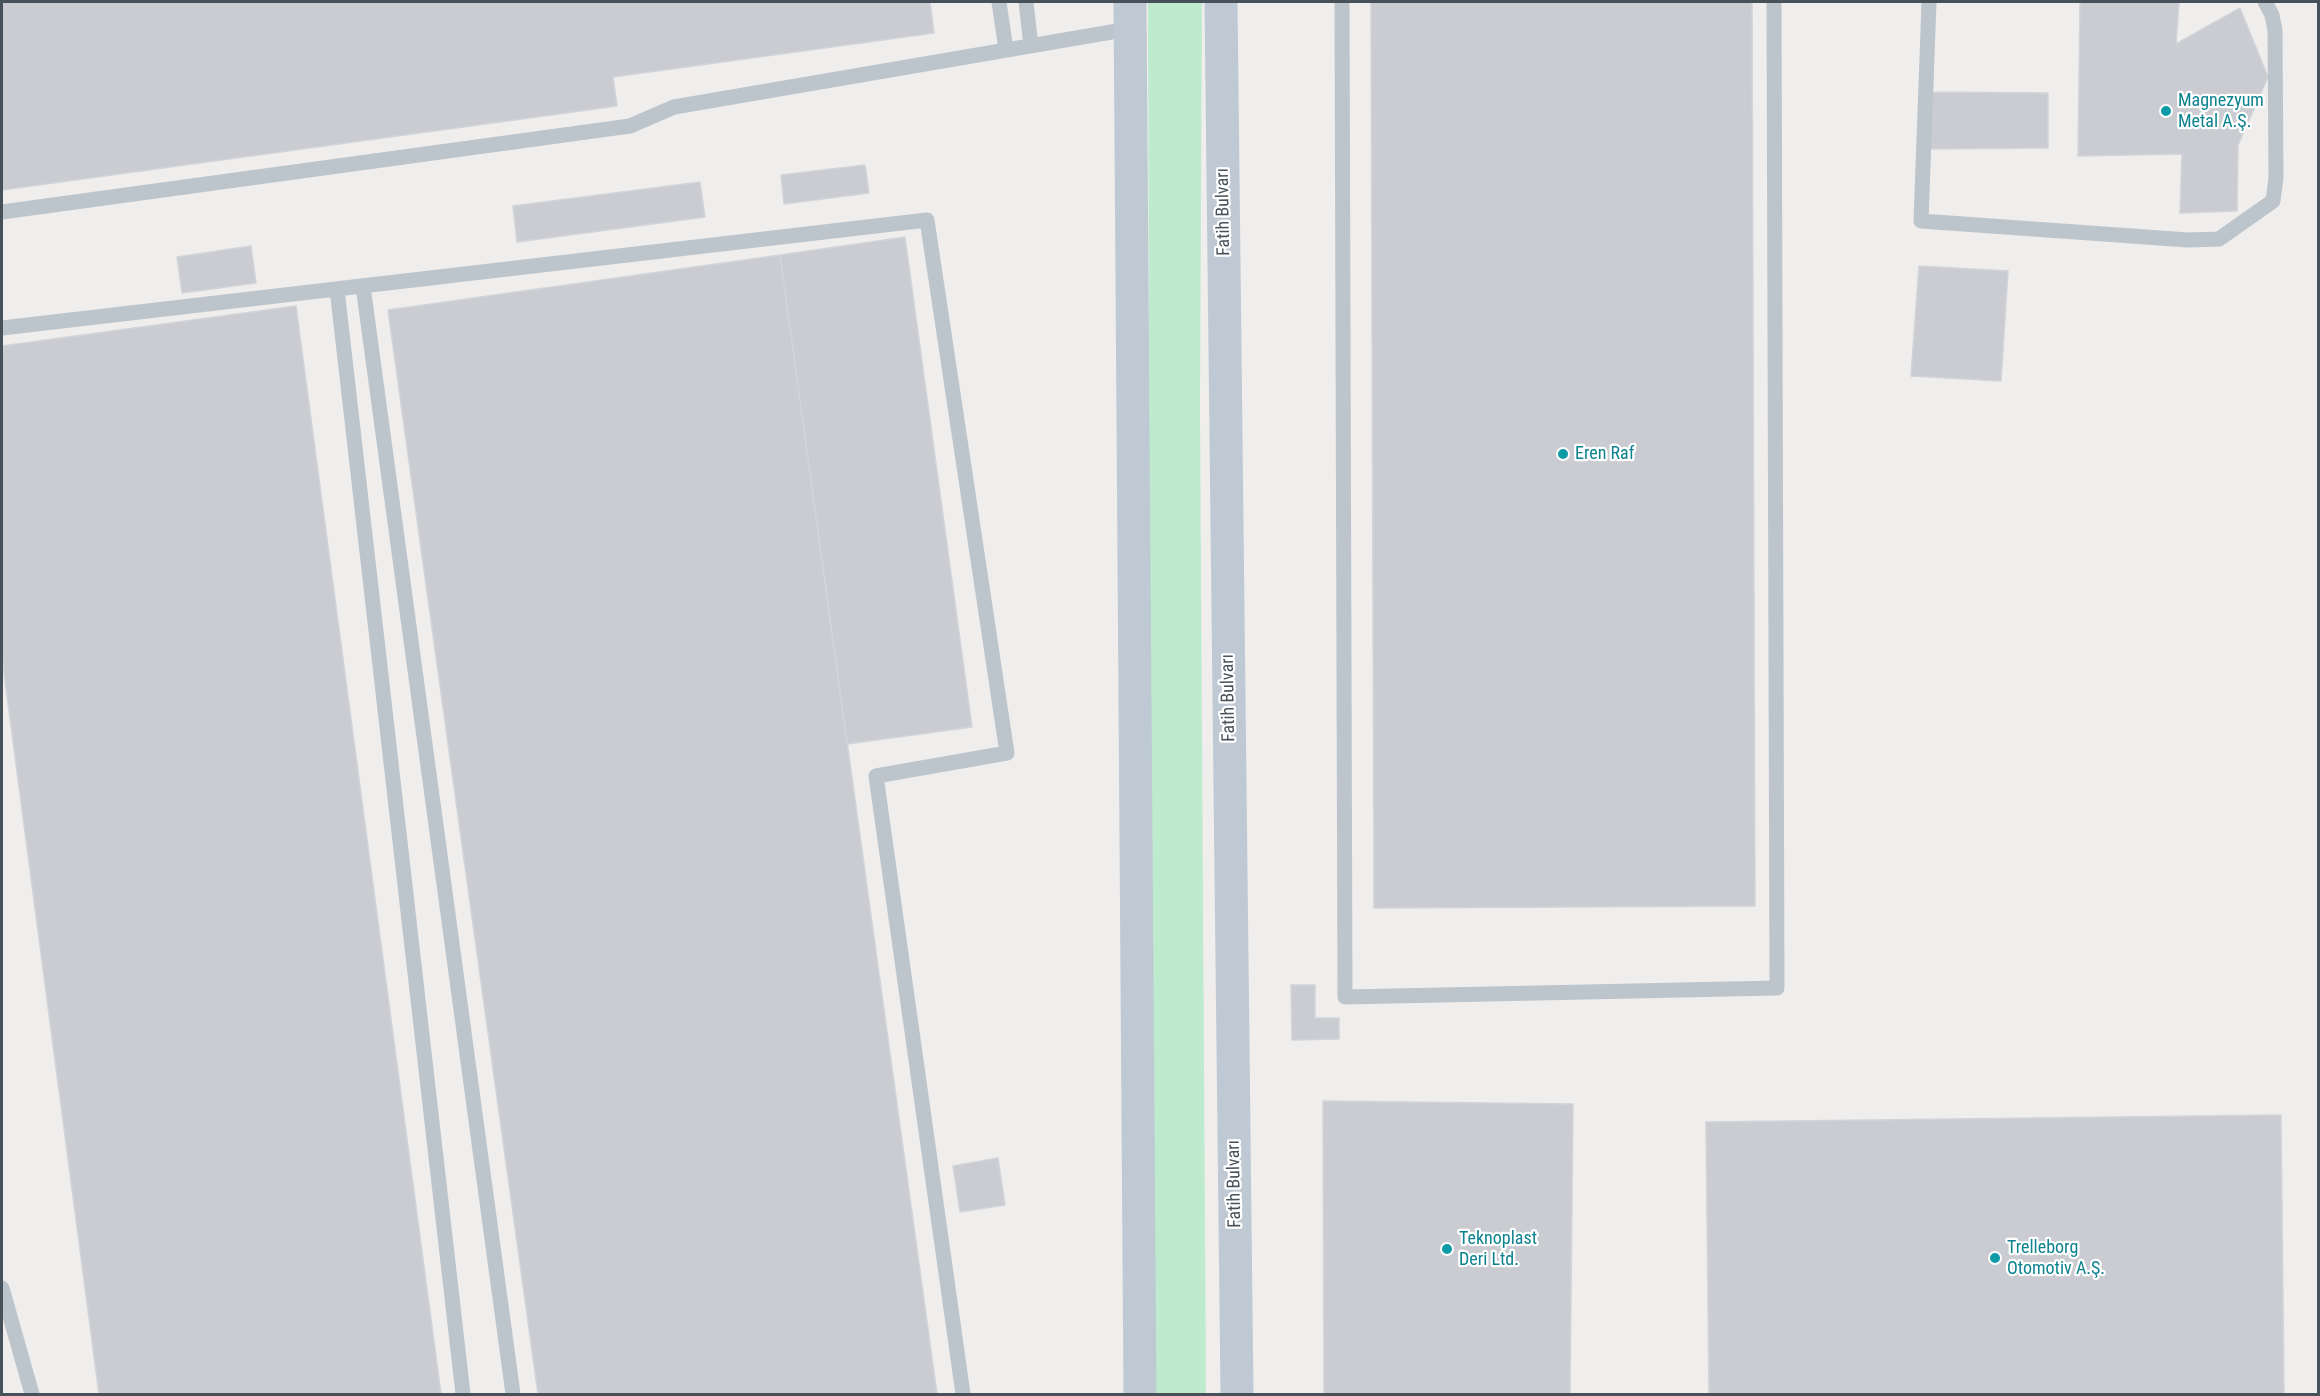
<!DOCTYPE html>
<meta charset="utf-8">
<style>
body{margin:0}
#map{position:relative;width:2320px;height:1396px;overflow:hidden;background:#f0eded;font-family:"Roboto Condensed",sans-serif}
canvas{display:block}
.frame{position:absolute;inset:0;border:3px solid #475159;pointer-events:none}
</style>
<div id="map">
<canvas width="2320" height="1396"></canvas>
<div class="frame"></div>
</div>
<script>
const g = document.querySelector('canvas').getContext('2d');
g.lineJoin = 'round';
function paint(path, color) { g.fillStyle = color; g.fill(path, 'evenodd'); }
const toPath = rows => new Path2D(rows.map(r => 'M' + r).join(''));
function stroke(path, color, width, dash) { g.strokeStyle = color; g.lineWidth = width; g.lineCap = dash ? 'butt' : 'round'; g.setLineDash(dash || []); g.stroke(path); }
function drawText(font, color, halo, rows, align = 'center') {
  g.font = font + ' "Roboto Condensed",sans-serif'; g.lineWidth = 4.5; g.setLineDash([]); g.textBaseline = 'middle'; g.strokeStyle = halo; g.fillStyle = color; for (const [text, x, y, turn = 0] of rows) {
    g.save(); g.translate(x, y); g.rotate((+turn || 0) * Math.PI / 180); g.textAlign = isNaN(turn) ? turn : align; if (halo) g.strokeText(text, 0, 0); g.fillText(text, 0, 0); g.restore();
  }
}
const green = toPath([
 [1148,2,1202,2,1200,407,1206,1394,1152,1394]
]);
const building = toPath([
 [2,2,930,2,934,33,613,77,617,106,2,190,2,2],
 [1371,2,1752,2,1755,906,1374,908,1371,2],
 [2080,2,2179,2,2176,44,2240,8,2268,77,2238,145,2237,211,2180,213,2182,154,2078,156,2080,2],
 [1932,92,2048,93,2048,148,1929,149,1932,92],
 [865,165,869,193,784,204,781,175,865,165],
 [700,182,705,217,517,242,513,206,700,182],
 [905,237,972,727,847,744,780,255,905,237],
 [251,246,256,283,182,293,177,257,251,246],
 [780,255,937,1394,538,1394,388,310,780,255],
 [1919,266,2008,271,2001,381,1911,376,1919,266],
 [296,306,441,1394,99,1394,2,658,2,346,296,306],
 [1291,985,1315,985,1315,1018,1339,1018,1339,1039,1292,1040,1291,985],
 [1323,1101,1573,1104,1570,1394,1324,1394,1323,1101],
 [2281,1115,2284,1394,1709,1394,1706,1122,2281,1115],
 [998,1158,1005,1205,960,1212,953,1166,998,1158]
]);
const service = toPath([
 [999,2,1006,50],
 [1026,2,1031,46],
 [1342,2,1345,997,1777,988,1774,2],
 [1929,2,1921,221,2188,240,2219,239,2273,201,2276,178,2275,30,2272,15,2265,2],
 [2,212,630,126,674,107,1129,29],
 [363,286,513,1394],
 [337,289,463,1394],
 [2,328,927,220,1007,753,876,776,963,1394],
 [2,1288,32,1394]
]);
const secondary = toPath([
 [1130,2,1140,1394],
 [1221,2,1237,1394]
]);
const markers = [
 [2166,111,6,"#0f9aa8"],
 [1563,454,6,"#0f9aa8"],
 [1447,1249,6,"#0f9aa8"],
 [1995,1258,6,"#0f9aa8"]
];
const cultureNames = [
 ["Magnezyum",2178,101],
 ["Metal A.Ş.",2178,122],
 ["Eren Raf",1575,454],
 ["Teknoplast",1459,1239],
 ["Deri Ltd.",1459,1260],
 ["Trelleborg",2007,1248],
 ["Otomotiv A.Ş.",2007,1269]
];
const streetNames = [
 ["Fatih Bulvarı",1224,212,-91],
 ["Fatih Bulvarı",1229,698,-91],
 ["Fatih Bulvarı",1235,1184,-91]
];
paint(green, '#beebce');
paint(building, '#caccd1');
stroke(building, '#d1d4d8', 1.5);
stroke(service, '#bcc5cb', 15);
stroke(secondary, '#bfc9d3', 33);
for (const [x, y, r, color] of markers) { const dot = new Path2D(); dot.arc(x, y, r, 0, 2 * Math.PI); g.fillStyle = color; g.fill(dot); stroke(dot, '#fff', 2); }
drawText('18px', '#0d838f', '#fff', cultureNames, 'left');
drawText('18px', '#475159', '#fff', streetNames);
</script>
